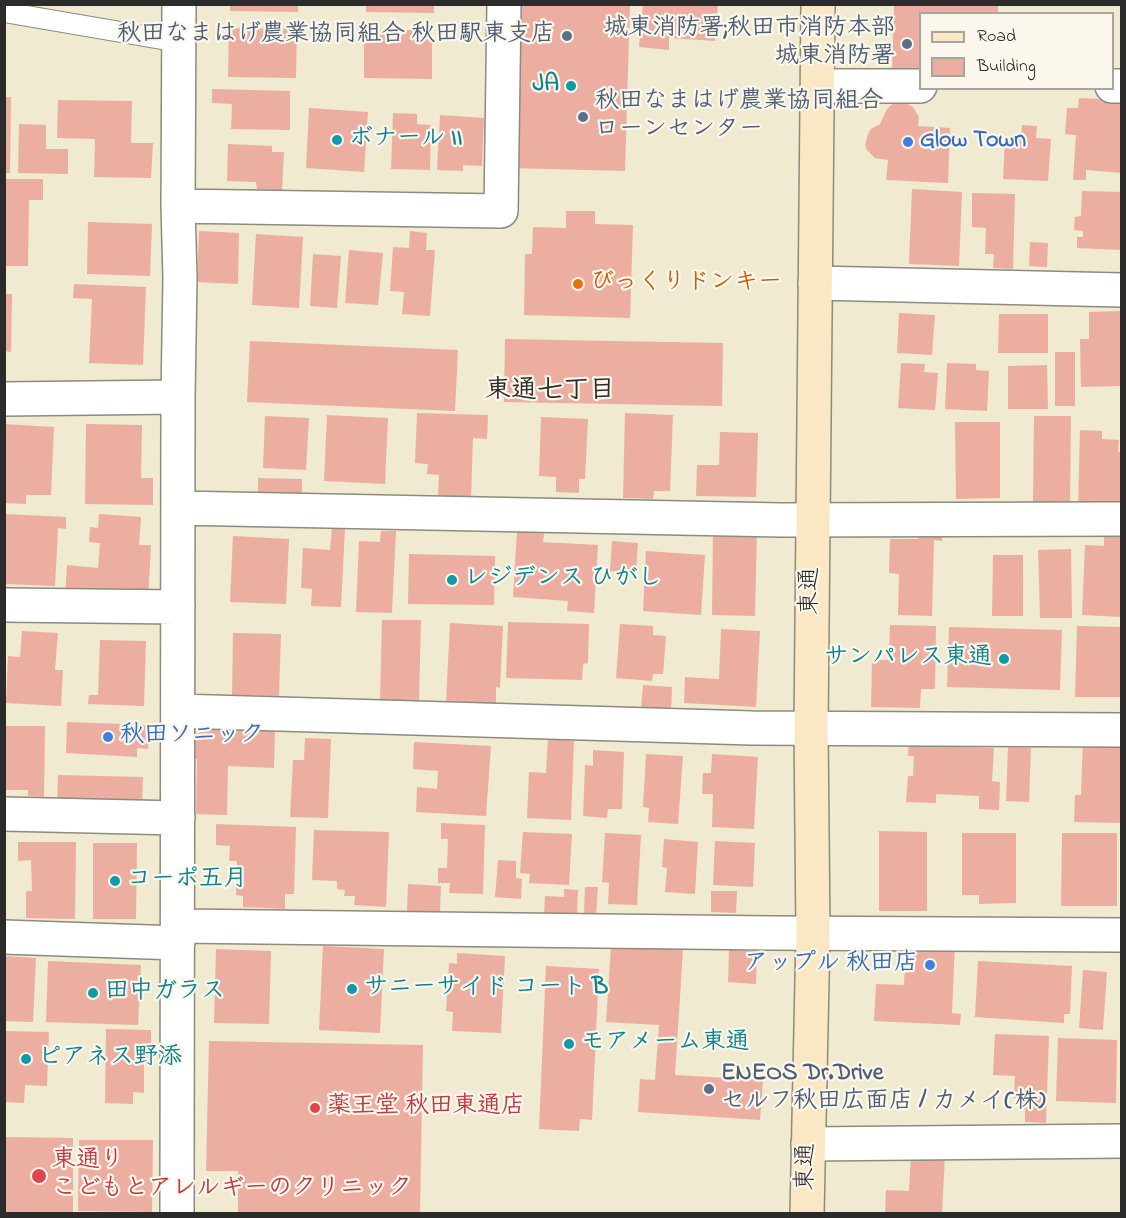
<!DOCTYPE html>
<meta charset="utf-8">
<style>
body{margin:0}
#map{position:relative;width:1126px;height:1218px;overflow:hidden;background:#efead0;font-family:"Indie Flower",sans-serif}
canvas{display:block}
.frame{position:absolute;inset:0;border:6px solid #2b2b2b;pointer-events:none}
.legend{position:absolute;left:919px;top:12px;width:195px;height:78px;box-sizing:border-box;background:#fbf7ec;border:2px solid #a8a59f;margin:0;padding:8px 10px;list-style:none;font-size:18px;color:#2b2b2b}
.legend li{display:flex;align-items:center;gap:12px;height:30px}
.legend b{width:30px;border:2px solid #a8a59f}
</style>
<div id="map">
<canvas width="1126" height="1218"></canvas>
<div class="frame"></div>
<ul class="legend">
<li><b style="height:8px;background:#fae7c3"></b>Road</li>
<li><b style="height:16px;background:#ecaea1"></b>Building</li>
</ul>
</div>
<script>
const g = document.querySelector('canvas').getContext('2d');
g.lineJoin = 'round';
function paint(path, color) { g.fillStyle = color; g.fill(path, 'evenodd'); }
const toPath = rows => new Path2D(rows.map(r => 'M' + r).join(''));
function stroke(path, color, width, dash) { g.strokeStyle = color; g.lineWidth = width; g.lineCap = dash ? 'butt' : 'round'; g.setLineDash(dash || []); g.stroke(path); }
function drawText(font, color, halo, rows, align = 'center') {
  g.font = font + ' "Indie Flower","Klee One",sans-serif'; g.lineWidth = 4.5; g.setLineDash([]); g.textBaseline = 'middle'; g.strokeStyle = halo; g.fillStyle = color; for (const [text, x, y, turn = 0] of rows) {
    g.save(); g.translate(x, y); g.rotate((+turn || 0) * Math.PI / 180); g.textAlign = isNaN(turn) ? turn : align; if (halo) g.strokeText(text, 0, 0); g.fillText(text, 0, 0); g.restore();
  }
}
const building = toPath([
 [230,4,298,4,298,12,230,11],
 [366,4,434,4,434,13,366,12],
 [516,4,630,4,625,171,511,168],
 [643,4,718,4,715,41,669,38,669,50,639,47],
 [894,4,998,4,998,14,920,14,920,74,892,74],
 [229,28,297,29,296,78,228,77],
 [364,30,432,30,432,79,364,78],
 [212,89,290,91,290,130,231,129,232,104,212,103],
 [4,97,11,97,10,173,4,173],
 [1079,98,1122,100,1122,173,1086,170,1086,180,1073,180,1076,135,1065,134,1067,108,1078,108],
 [58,100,132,101,131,143,153,143,151,178,94,177,95,139,57,138],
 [898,102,904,102,913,107,919,117,918,126,950,128,948,183,886,180,888,160,875,158,867,150,865,145,868,134,871,129,880,124,887,109,891,105],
 [309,108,368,112,364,172,306,168],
 [393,113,417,114,417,124,431,125,430,170,391,169],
 [440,115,484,118,482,166,463,165,463,171,437,170],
 [19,124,46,125,46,149,68,149,68,174,18,173],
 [1022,125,1037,126,1036,138,1051,139,1048,181,1003,179,1005,139,1021,139],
 [228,144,272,146,272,152,284,152,282,190,257,189,256,182,227,181],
 [4,179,43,179,43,200,29,200,28,266,4,266],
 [912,189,962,192,959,266,909,264],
 [1082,191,1122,192,1120,250,1077,248,1077,237,1083,237,1083,231,1074,230,1075,217,1081,216],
 [972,193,1015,194,1013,269,993,268,994,254,985,254,986,228,972,227],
 [566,211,595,211,595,224,633,225,630,318,524,315,525,254,532,254,533,227,566,228],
 [88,222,152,224,150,276,87,274],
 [199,231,239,233,238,284,197,282],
 [410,231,427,233,426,250,435,250,430,316,402,314,404,292,390,291,393,247,409,248],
 [256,234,303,237,299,308,252,305],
 [1030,242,1048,243,1047,267,1029,266],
 [349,250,383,253,378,305,345,303],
 [313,254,341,256,337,308,310,306],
 [74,284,146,287,143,365,89,363,92,299,73,298],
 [4,294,12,294,11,352,4,351],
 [1122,311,1122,386,1081,387,1080,339,1089,339,1089,312],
 [899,313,935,315,932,355,897,353],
 [999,314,1048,314,1048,353,998,353],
 [505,339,723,343,722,406,504,402],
 [250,341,458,350,455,411,247,402],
 [1055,352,1075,352,1075,406,1055,406],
 [901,363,925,364,924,372,938,373,935,410,898,408],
 [947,363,976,364,976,370,989,371,987,411,945,409],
 [1047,365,1048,409,1008,409,1008,366],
 [417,413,488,415,487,439,473,438,471,498,438,497,439,475,427,474,428,464,415,463],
 [625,413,673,415,670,491,654,491,653,499,623,498],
 [327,415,388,418,385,484,324,481],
 [265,416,309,418,306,470,263,468],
 [1034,416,1071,416,1070,502,1033,502],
 [541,417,588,419,585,479,579,479,579,493,556,492,556,477,539,476],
 [955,422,1000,422,1000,498,956,499],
 [4,424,54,427,51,495,26,495,26,504,4,503],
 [86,424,142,425,141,478,153,478,153,505,85,504],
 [1080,430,1102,431,1102,439,1119,440,1118,452,1122,452,1122,508,1078,506],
 [720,432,758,433,756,497,696,496,697,465,719,465],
 [258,478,302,479,302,501,258,500],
 [5,514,66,517,66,529,58,528,55,586,4,584],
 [99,514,141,517,139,545,151,545,148,600,131,599,131,589,123,588,122,601,65,597,67,565,98,568,100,543,89,542,90,527,98,528],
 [332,528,345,529,341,607,311,606,312,589,301,588,303,548,330,550],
 [918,529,942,530,942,541,934,540,932,616,898,615,899,574,889,573,890,539,918,539],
 [713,530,757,531,755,616,712,615],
 [381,531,396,531,392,613,356,612,359,541,380,542],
 [517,531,544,533,543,542,598,545,594,613,567,611,568,601,513,597],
 [1104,533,1122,533,1122,617,1082,615,1085,545,1104,546],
 [233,536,289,539,286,604,230,602],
 [612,541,638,543,636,573,610,571],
 [1071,549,1072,618,1040,618,1038,550],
 [646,551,705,555,701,615,643,611],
 [409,554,495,556,494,605,408,604],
 [993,555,1023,555,1023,616,992,616],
 [382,620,421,620,419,701,380,700],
 [508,622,589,624,588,663,583,664,582,680,506,678],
 [450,623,503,626,500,688,496,687,496,704,446,702],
 [620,624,653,626,653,635,666,636,663,674,653,674,652,681,616,678],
 [890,625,936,626,935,689,921,689,920,708,871,707,872,660,889,660],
 [1077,626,1122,627,1122,697,1075,697],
 [949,627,1062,630,1060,690,947,687],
 [721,629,760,631,756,707,684,703,685,677,719,679],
 [22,631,58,633,55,670,63,670,61,706,6,703,8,656,20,657],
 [233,633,281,634,279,696,232,695],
 [100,640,146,641,144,706,88,704,89,695,98,695],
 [643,685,672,687,671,711,641,709],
 [67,722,150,725,148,749,137,748,137,757,66,753],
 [4,726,45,726,44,797,28,796,28,790,4,790],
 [204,729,275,730,274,768,228,766,227,815,196,814,197,759,191,759,192,738],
 [909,737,968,740,968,747,994,748,992,781,1000,782,999,810,979,809,979,796,936,794,936,803,906,802,908,776,913,776,914,756,908,756],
 [305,738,331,739,328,818,290,817,293,760,304,760],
 [548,739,574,741,571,820,527,818,529,772,546,773],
 [1083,740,1122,741,1122,823,1074,822,1075,795,1081,795],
 [414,742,491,746,486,816,416,812,417,787,437,789,438,771,413,769],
 [1008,747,1031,748,1029,802,1006,801],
 [593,750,624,752,622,809,608,809,607,818,583,816,585,765,593,766],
 [646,754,683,756,678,824,648,822,649,808,643,807],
 [712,754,758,757,754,829,712,827,713,794,702,794,703,773,711,773],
 [58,775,143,777,142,808,57,806],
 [441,823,485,825,483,894,449,893,450,883,438,883,438,868,447,868,448,839,441,839],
 [216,824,296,827,294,894,285,894,285,909,243,907,243,896,236,895,237,861,229,861,230,846,216,845],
 [314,830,389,832,386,907,354,905,355,896,344,896,345,890,337,889,337,881,312,880],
 [879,831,927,832,927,911,879,911],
 [523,832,572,834,569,885,529,883,530,874,520,873],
 [605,833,641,835,637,905,608,904,609,883,602,882],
 [962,833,1016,833,1016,903,979,904,979,895,962,895],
 [1062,833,1117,833,1117,906,1061,906],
 [664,839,698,842,695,894,665,892,667,868,662,867],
 [715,841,755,843,753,887,713,885],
 [18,842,76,842,75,919,26,918,26,891,32,891,31,860,18,861],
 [93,843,137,843,136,919,93,919],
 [498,860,516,861,516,878,522,879,521,899,495,897],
 [408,884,441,886,440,912,407,911],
 [585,887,598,887,596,915,584,915],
 [564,889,578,890,577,918,544,916,545,896,564,897],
 [711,891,737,891,736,913,711,912],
 [906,942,955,945,952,1013,961,1014,960,1025,874,1021,876,984,904,985],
 [323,946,384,949,380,1033,319,1030],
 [611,946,683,950,675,1075,763,1080,760,1120,638,1112,640,1079,655,1080,659,1025,606,1022],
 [216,949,271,951,269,1024,214,1023],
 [729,950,757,951,756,984,728,982],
 [457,953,505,956,501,1033,452,1031,453,1012,446,1011,449,963,457,964],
 [4,956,36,958,33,1022,4,1021],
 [48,961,141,965,138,1025,46,1022],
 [978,961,1072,966,1070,1014,1064,1014,1064,1023,975,1017],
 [546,966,599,969,592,1120,580,1119,579,1131,539,1129],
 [1083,970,1107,972,1103,1030,1079,1028],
 [106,1029,151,1030,151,1060,144,1060,144,1093,133,1092,133,1104,105,1103],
 [4,1031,49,1032,47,1086,25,1085,24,1103,4,1102],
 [995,1034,1049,1036,1046,1123,1025,1122,1025,1098,1014,1098,1015,1076,993,1075],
 [1058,1038,1117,1040,1116,1103,1056,1101],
 [209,1041,423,1045,420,1214,238,1214,238,1171,206,1171],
 [4,1137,73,1138,73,1214,4,1214],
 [79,1140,153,1140,152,1212,78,1211],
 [911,1153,945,1155,942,1214,885,1214,886,1190,909,1191]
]);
const lane = toPath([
 [4,12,179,42]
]);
const street = toPath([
 [818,86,920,86],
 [1112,86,1122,86],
 [178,206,501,211,504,4],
 [815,283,1122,290],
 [4,399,178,397],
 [178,508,781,520,1122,519],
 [4,605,178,607],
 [178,711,752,728,1122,730],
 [4,814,178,818],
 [178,926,770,933,1122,935],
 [4,937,178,943],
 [808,1144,1122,1141],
 [177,1214,178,397,180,278,178,206,179,4]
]);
const secondary = toPath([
 [807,1214,813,934,811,729,818,4]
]);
const markers = [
 [567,36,6,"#5c6f8a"],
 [907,44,6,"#5c6f8a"],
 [571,86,6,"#0f9aa8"],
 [583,117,6,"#5c6f8a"],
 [337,140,6,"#0f9aa8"],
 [908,142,6,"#3f7fe0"],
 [578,284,6,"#e8710a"],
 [452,580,6,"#0f9aa8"],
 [1004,659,6,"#0f9aa8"],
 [108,737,6,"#3f7fe0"],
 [115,881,6,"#0f9aa8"],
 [930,965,6,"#3f7fe0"],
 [352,989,6,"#0f9aa8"],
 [93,993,6,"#0f9aa8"],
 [569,1044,6,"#0f9aa8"],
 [26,1059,6,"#0f9aa8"],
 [709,1089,6,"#5c6f8a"],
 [315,1108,6,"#e0444e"],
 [39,1176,8,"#e0444e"]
];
const serviceNames = [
 ["城東消防署;秋田市消防本部",895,30],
 ["城東消防署",895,58],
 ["秋田なまはげ農業協同組合 秋田駅東支店",555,36],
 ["秋田なまはげ農業協同組合",595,103,"left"],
 ["ローンセンター",595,131,"left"],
 ["ENEOS Dr.Drive",721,1075,"left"],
 ["セルフ秋田広面店 / カメイ(株)",721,1103,"left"]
];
const cultureNames = [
 ["JA",559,86,"right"],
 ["ボナール II",349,140],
 ["レジデンス ひがし",464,580],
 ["サンパレス東通",992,659,"right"],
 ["コーポ五月",127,881],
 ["サニーサイド コート B",364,989],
 ["田中ガラス",105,993],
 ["モアメーム東通",581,1044],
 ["ピアネス野添",38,1059]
];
const shopNames = [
 ["Glow Town",920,142],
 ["秋田ソニック",120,737],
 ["アップル 秋田店",918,965,"right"]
];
const foodNames = [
 ["びっくりドンキー",590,284]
];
const streetNames = [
 ["東通",812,591,-90],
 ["東通",808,1167,-89]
];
const healthNames = [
 ["薬王堂 秋田東通店",327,1108],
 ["東通り",52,1162],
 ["こどもとアレルギーのクリニック",52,1190]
];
const neighbourhoodNames = [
 ["東通七丁目",550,393]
];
paint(building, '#ecaea1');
stroke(lane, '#8d8a7e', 22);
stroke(street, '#8d8a7e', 36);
stroke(secondary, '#8d8a7e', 36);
stroke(lane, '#fff', 20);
stroke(street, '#fff', 33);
stroke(secondary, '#fae7c3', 33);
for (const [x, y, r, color] of markers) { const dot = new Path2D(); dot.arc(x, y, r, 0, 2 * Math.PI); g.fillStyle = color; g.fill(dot); stroke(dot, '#fbf7ec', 2); }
drawText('bold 24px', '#4e5e75', '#fbf7ec', serviceNames, 'right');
drawText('bold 24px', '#0d838f', '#fbf7ec', cultureNames, 'left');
drawText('bold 24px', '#366cbe', '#fbf7ec', shopNames, 'left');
drawText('bold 24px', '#c56008', '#fbf7ec', foodNames, 'left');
drawText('24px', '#2b2b2b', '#fbf7ec', streetNames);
drawText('bold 24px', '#be3a42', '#fbf7ec', healthNames, 'left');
drawText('bold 26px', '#2b2b2b', '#fbf7ec', neighbourhoodNames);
</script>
